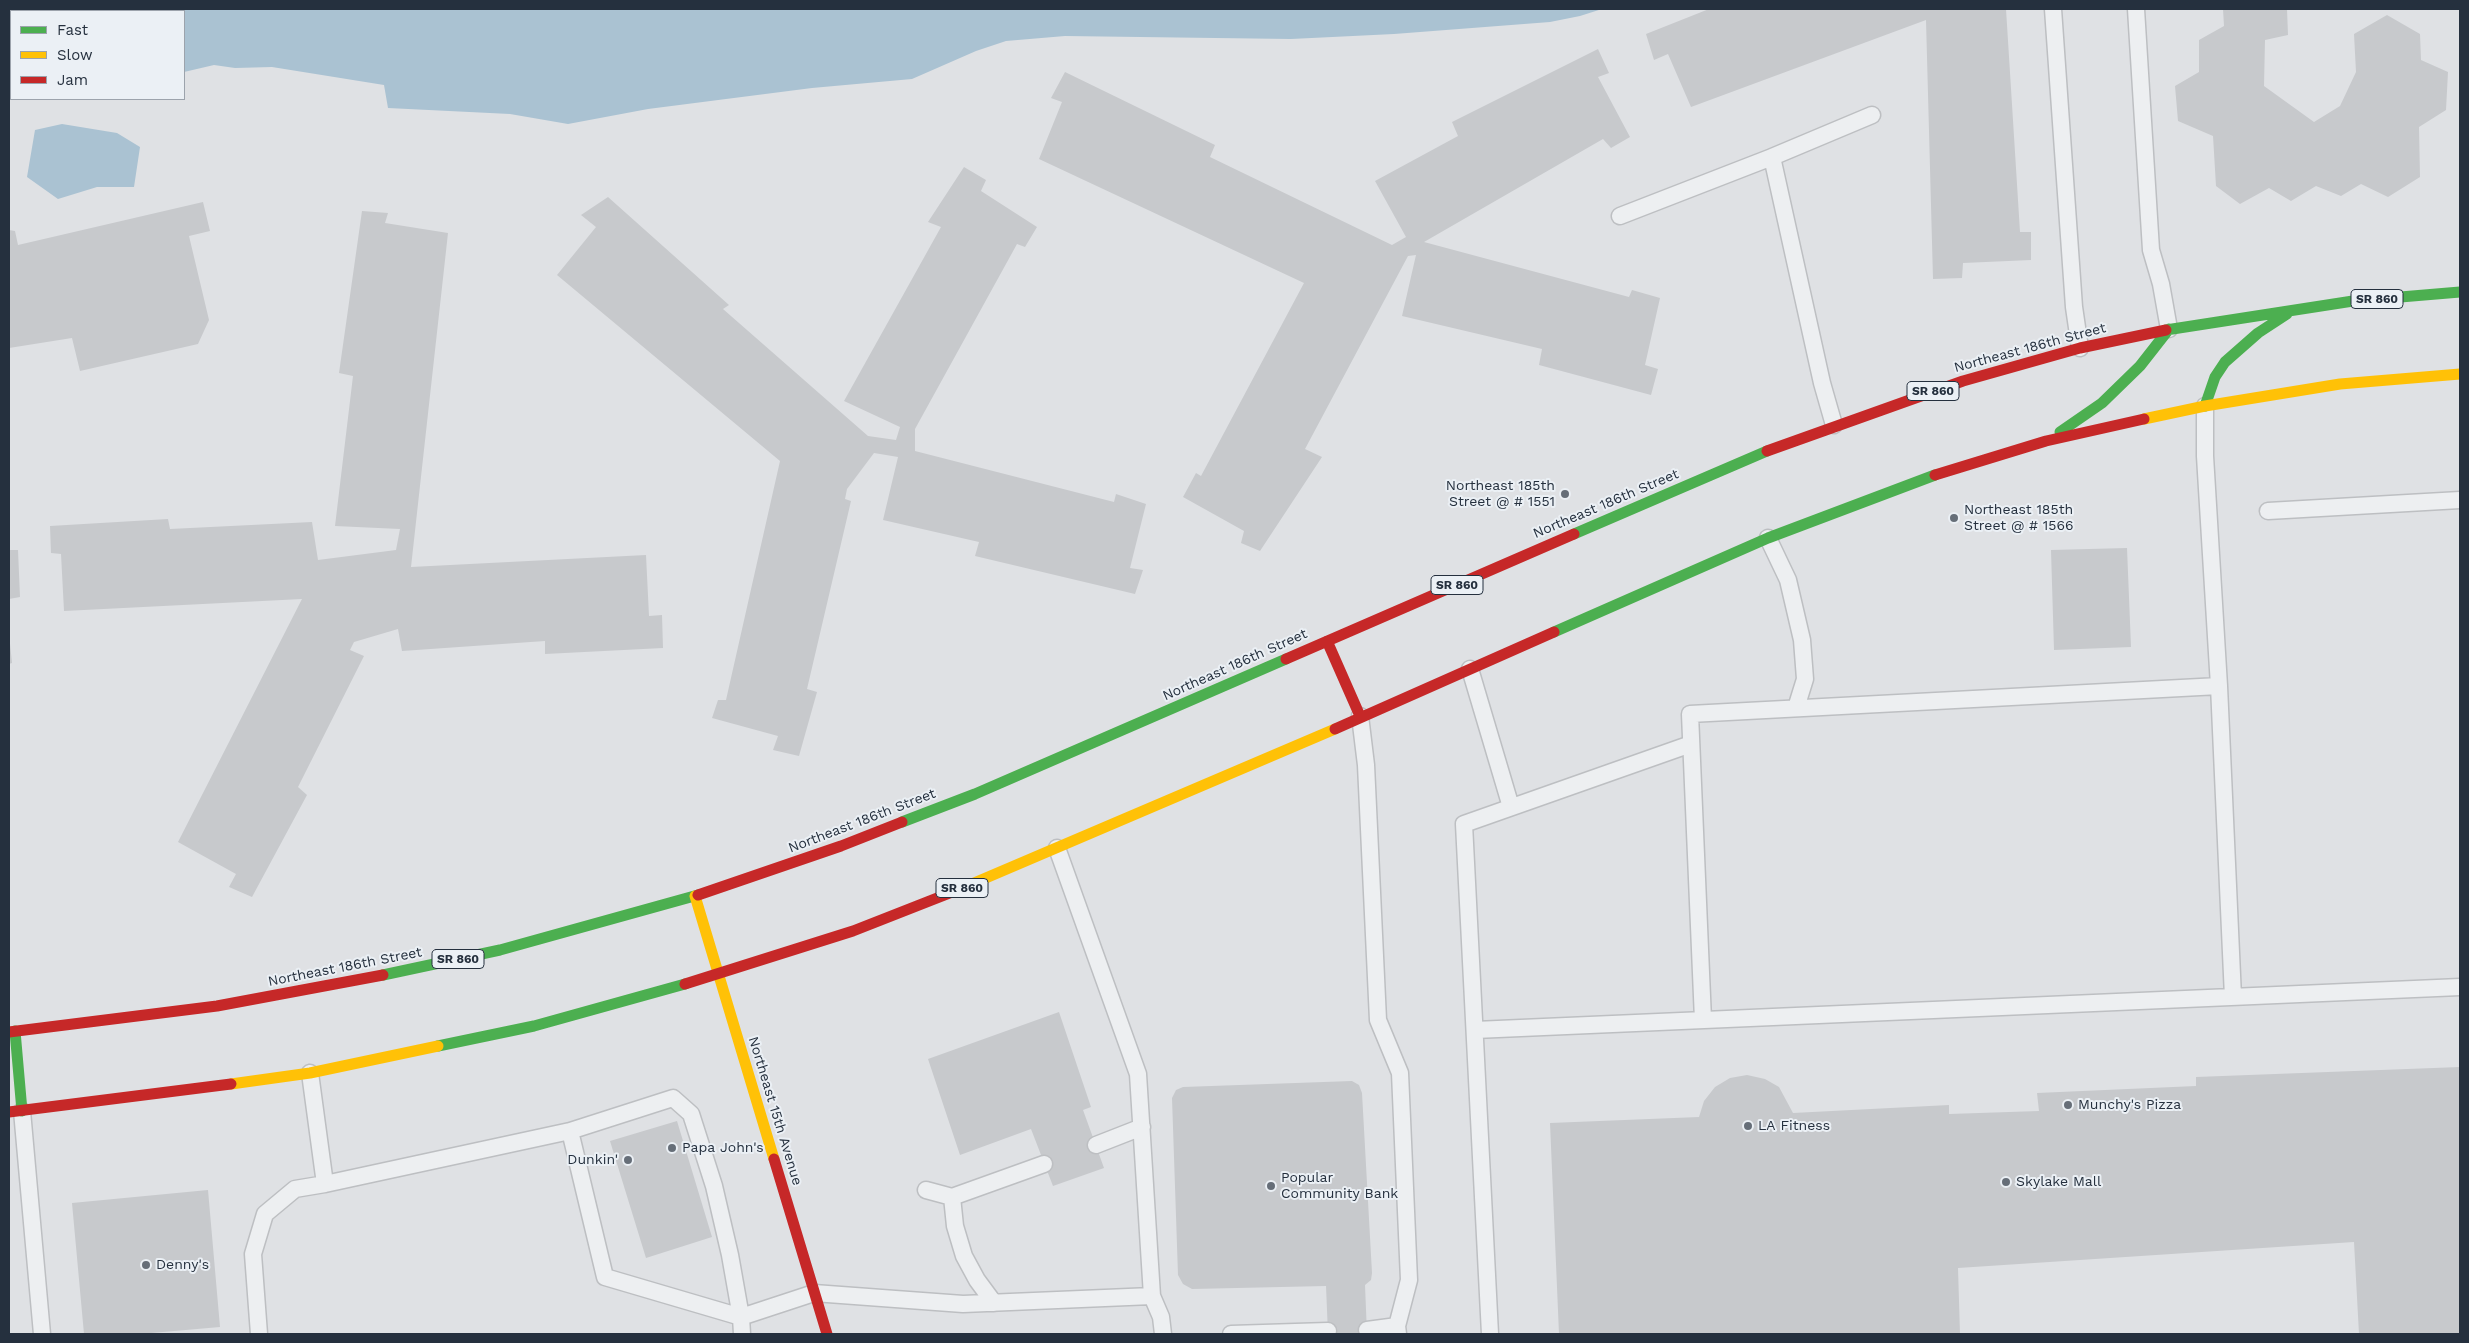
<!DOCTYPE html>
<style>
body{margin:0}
#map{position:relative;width:2469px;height:1343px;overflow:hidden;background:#dfe1e4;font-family:"Work Sans",sans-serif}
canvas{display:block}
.frame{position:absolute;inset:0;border:10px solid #25303e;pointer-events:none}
.legend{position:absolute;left:10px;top:10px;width:175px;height:90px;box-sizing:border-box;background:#ebf0f5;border:1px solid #9ca3ac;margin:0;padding:6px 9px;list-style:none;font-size:15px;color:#25303e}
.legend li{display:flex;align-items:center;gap:10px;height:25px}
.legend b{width:25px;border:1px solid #9ca3ac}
</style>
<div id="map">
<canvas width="2469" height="1343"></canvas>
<div class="frame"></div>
<ul class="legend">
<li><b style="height:6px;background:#4caf50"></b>Fast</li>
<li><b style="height:6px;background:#ffc107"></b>Slow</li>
<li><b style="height:6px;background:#c62828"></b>Jam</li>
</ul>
</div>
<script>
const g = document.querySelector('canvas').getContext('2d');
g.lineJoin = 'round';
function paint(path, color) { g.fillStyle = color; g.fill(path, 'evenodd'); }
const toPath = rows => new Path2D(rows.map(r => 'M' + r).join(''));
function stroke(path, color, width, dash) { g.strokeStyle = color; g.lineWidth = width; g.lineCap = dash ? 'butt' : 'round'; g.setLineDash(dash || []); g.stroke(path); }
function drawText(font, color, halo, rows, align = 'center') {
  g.font = font + ' "Work Sans",sans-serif'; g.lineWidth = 4; g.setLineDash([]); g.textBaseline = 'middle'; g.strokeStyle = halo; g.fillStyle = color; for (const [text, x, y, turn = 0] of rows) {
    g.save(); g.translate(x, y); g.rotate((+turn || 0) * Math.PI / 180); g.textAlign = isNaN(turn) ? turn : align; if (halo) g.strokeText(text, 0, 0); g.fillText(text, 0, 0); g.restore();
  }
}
const water = toPath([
 [9,9,1602,9,1580,16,1550,22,1394,34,1291,39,1065,36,1006,41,976,51,912,79,812,88,648,109,568,124,510,114,388,108,384,85,272,67,235,68,214,65,184,72,184,11,11,11,11,82,9,82],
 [62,124,117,133,140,147,134,187,97,187,58,199,27,177,35,130]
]);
const building = toPath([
 [1709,9,2006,9,2020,232,2031,232,2031,260,1963,263,1962,278,1933,279,1926,20,1691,107,1668,54,1654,60,1646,34],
 [2223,9,2287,9,2288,35,2265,40,2264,86,2314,122,2340,106,2356,72,2354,34,2387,15,2420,34,2421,60,2448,72,2446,110,2419,127,2420,177,2388,197,2361,184,2341,196,2316,186,2291,201,2269,188,2240,204,2216,186,2213,136,2178,121,2175,86,2199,72,2199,40,2224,26],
 [1598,49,1609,73,1598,77,1630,137,1611,148,1603,139,1424,242,1629,297,1632,290,1660,298,1645,365,1658,369,1651,395,1539,365,1542,349,1402,316,1416,255,1408,256,1305,449,1322,457,1260,551,1241,543,1244,531,1183,497,1196,473,1201,476,1304,283,1039,159,1062,102,1051,98,1065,72,1215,145,1210,157,1392,245,1406,237,1375,181,1458,136,1452,122],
 [964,167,986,180,981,191,1037,227,1025,247,1017,244,915,429,915,451,1114,502,1116,494,1146,504,1130,568,1143,570,1135,594,975,556,979,542,883,520,898,457,874,453,847,489,845,499,851,501,807,689,817,692,799,756,773,750,778,736,712,718,718,700,726,700,780,461,557,275,596,227,581,215,608,197,729,305,723,309,868,436,896,440,900,427,844,401,941,227,928,222],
 [203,202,210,231,189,236,209,320,198,344,80,371,72,338,9,348,9,230,15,231,18,245],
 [362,211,388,213,385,223,448,233,411,567,646,555,649,616,662,615,663,648,545,654,545,641,402,651,398,629,354,642,350,650,364,656,298,787,307,795,252,897,229,887,236,874,178,842,302,599,64,611,61,554,51,553,50,526,168,519,170,529,312,522,318,560,396,550,400,529,335,526,353,376,339,373],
 [2127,548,2131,647,2054,650,2051,550],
 [9,550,18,550,20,597,9,599],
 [9,634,12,663,9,664],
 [1059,1012,1091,1107,1083,1110,1104,1168,1053,1186,1031,1129,960,1155,928,1059],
 [2460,1067,2460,1334,2359,1334,2354,1242,1958,1268,1960,1334,1559,1334,1550,1123,1699,1117,1704,1101,1715,1087,1730,1078,1747,1075,1765,1079,1779,1087,1793,1113,1949,1105,1949,1114,2039,1111,2037,1093,2196,1086,2196,1077],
 [1352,1081,1359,1085,1362,1093,1372,1273,1371,1280,1365,1285,1367,1334,1328,1334,1326,1286,1192,1289,1183,1284,1178,1275,1172,1098,1176,1090,1183,1087],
 [677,1121,712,1237,646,1258,610,1141],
 [208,1190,220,1327,140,1334,84,1334,72,1203]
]);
const lane = toPath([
 [2053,9,2074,307,2080,348],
 [2136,9,2151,250,2161,284,2169,329],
 [1772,157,1872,115],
 [1620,216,1772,157,1822,383,1834,425],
 [2205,406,2205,456,2219,686,2233,997],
 [2268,511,2460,500],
 [1768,538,1788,580,1802,640,1805,679,1796,708],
 [1470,669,1511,807],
 [1360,716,1366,765,1378,1020,1400,1073,1409,1280,1397,1326,1398,1334],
 [1703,1020,1690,714,2219,686],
 [1475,1030,2460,987],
 [22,1111,42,1334],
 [570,1131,605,1277,741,1317,742,1334],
 [1096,1145,1142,1127],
 [325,1184,570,1131,673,1098,691,1114,714,1186,730,1255,741,1317,814,1293,963,1304,1152,1296,1138,1074,1057,848],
 [926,1190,952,1197,1044,1164],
 [952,1197,955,1226,964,1256,977,1280,994,1303],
 [1152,1296,1161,1317,1163,1334],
 [1367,1330,1397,1326],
 [259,1334,253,1254,265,1214,295,1189,325,1184,310,1073],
 [1231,1334,1328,1331],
 [1490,1334,1464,824,1691,744]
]);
const fast = toPath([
 [2166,330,2353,301,2460,292],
 [2205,406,2215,377,2225,362,2258,333,2287,314],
 [2060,432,2102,403,2140,366,2169,329],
 [1574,534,1767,451],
 [1554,632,1768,538,1935,475],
 [902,822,975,794,1286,659],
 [383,975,500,950,698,895],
 [15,1031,22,1111],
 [438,1046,534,1026,685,984]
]);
const slow = toPath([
 [2144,419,2205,406,2340,384,2460,374],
 [960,889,1335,729],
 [695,896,774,1159],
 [231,1084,310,1073,438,1046]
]);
const jam = toPath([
 [1767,451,1963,381,2080,348,2166,330],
 [1935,475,2046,441,2144,419],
 [1327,641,1360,716],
 [1286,659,1574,534],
 [1335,729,1554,632],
 [698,895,841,846,902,822],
 [685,984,853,931,960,889],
 [9,1032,217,1006,383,975],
 [9,1112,231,1084],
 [774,1159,827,1334]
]);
const markers = [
 [1565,494,5,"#666e78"],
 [1954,518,5,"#666e78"],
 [2068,1105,5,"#666e78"],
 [1748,1126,5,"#666e78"],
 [672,1148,5,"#666e78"],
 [628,1160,5,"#666e78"],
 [2006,1182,5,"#666e78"],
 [1271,1186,5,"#666e78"],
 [146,1265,5,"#666e78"]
];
const shields = [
 [2377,299,52],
 [1933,391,52],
 [1457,585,52],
 [962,888,52],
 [458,959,52]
];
const shieldNames = [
 ["SR 860",2377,299],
 ["SR 860",1933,391],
 ["SR 860",1457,585],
 ["SR 860",962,888],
 ["SR 860",458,959]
];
const streetNames = [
 ["Northeast 186th Street",2030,348,-15],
 ["Northeast 186th Street",1606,504,-23],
 ["Northeast 186th Street",1235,665,-24],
 ["Northeast 186th Street",862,821,-21],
 ["Northeast 186th Street",345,967,-11],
 ["Northeast 15th Avenue",775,1111,73]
];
const poiNames = [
 ["Northeast 185th",1555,486,"right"],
 ["Street @ # 1551",1555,502,"right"],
 ["Northeast 185th",1964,510],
 ["Street @ # 1566",1964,526],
 ["Munchy's Pizza",2078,1105],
 ["LA Fitness",1758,1126],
 ["Papa John's",682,1148],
 ["Dunkin'",618,1160,"right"],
 ["Popular",1281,1178],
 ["Community Bank",1281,1194],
 ["Skylake Mall",2016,1182],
 ["Denny's",156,1265]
];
paint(water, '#aac2d2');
paint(building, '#c7c9cc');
stroke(lane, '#bdbfc2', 19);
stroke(lane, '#edeff1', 16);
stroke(fast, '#4caf50', 11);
stroke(slow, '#ffc107', 11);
stroke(jam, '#c62828', 11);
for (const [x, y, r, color] of markers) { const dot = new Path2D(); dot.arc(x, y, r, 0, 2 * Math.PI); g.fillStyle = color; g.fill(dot); stroke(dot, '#ebf0f5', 2); }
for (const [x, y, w] of shields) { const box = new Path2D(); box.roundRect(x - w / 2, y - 9.5, w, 19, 4); g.fillStyle = '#ebf0f5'; g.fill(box); stroke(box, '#25303e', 1); }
drawText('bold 12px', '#25303e', null, shieldNames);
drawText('14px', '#25303e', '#ebf0f5', streetNames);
drawText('14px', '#25303e', '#ebf0f5', poiNames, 'left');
</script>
